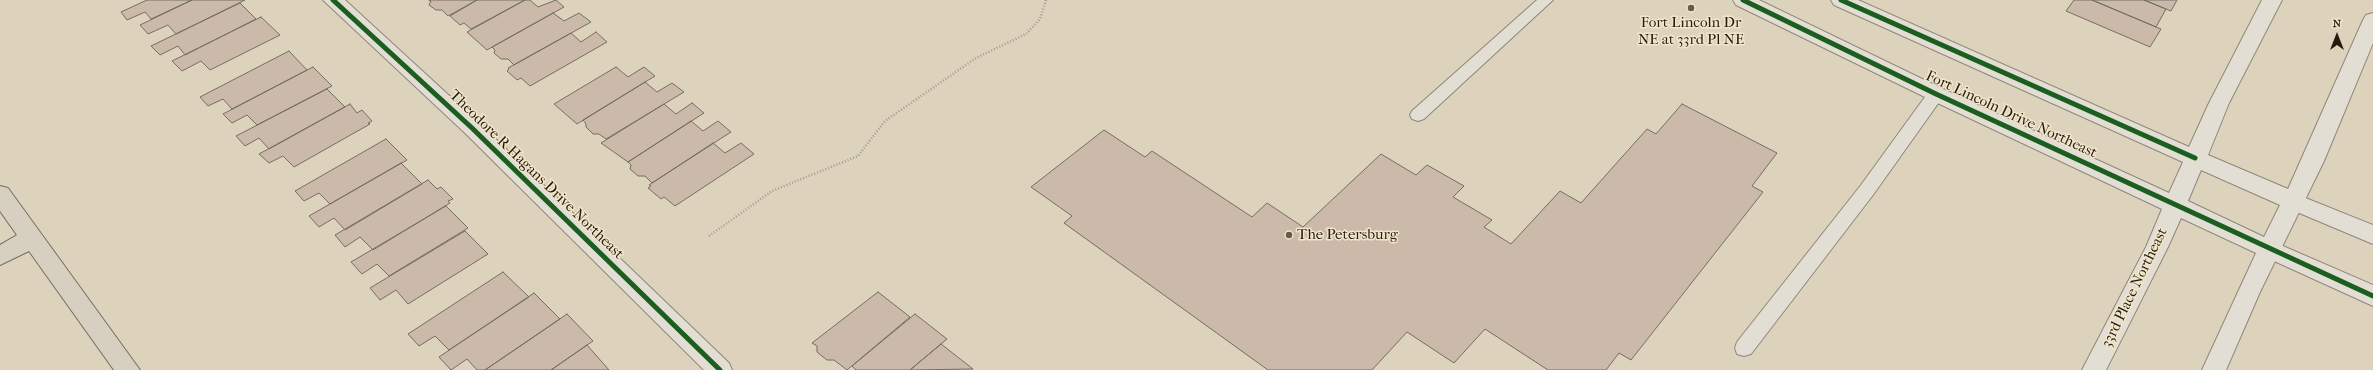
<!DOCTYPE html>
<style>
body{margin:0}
#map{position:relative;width:2373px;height:370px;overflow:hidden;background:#ddd3bc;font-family:"IM FELL French Canon",serif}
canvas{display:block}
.north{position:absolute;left:2317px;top:16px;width:40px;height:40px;-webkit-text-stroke:3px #f1e6ca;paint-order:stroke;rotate:0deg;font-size:11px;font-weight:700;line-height:16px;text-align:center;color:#261911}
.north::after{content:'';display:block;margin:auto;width:14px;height:18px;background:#261911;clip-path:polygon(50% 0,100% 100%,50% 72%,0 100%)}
</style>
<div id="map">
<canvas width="2373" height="370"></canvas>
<div class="north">N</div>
</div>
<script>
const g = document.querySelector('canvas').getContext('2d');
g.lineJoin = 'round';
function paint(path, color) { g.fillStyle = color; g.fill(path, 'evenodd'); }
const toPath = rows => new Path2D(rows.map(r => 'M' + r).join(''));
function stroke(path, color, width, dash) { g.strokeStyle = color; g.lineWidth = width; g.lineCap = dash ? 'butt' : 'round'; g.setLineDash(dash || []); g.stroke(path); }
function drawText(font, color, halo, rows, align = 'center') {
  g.font = font + ' "IM FELL French Canon",serif'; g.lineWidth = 3; g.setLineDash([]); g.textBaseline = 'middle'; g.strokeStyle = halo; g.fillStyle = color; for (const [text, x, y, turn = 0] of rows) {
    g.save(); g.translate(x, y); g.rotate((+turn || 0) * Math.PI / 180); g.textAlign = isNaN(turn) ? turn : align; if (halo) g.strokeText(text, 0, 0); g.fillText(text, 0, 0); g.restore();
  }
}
const building = toPath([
 [147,0,192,0,151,19,145,12,127,20,121,12,147,0],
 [192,0,245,0,176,34,168,25,148,34,140,25,192,0],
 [429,0,477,0,448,16,442,10,436,10,429,5,431,1,429,0],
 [477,0,525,0,471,29,464,23,460,25,450,16,477,0],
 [525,0,530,0,538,7,556,0,564,7,487,50,467,32,525,0],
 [2074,0,2092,0,2161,29,2150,47,2066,11,2074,0],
 [2092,0,2144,0,2166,9,2156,27,2092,0],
 [2144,0,2177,0,2171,11,2144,0],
 [240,3,256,19,185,55,178,46,160,55,151,46,240,3],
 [553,13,564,21,579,13,591,22,514,65,508,59,501,59,494,53,495,50,492,47,553,13],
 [261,17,280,35,210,70,201,61,182,71,172,61,261,17],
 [596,32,607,42,530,86,521,78,517,80,507,71,509,69,508,68,571,33,581,42,596,32],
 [289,51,307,70,232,109,223,99,208,106,200,97,289,51],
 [313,67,332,86,257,125,247,115,232,123,223,114,313,67],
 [616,67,628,77,644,67,655,76,577,124,554,104,616,67],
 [645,82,657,92,672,83,684,92,606,139,599,134,593,134,586,127,586,124,583,120,645,82],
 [327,89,345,107,269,149,259,138,245,146,236,136,327,89],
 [692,103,704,113,628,162,601,143,664,104,676,114,692,103],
 [350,104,357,113,362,110,372,121,368,123,370,124,294,167,283,156,269,163,259,154,350,104],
 [1682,104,1777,153,1752,186,1763,192,1631,360,1619,353,1606,370,1548,370,1485,329,1454,363,1407,332,1372,370,1268,370,1064,223,1072,216,1031,187,1104,130,1145,157,1152,151,1252,217,1267,203,1303,227,1381,154,1416,175,1427,165,1464,186,1453,197,1492,220,1484,227,1511,244,1560,191,1581,203,1647,129,1656,134,1682,104],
 [691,121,703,131,718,121,731,132,652,183,645,176,638,176,630,169,631,165,628,162,691,121],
 [386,139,407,160,330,204,319,193,304,201,295,191,386,139],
 [713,143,725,153,741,143,754,154,675,206,664,197,661,199,648,188,651,186,649,185,713,143],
 [401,163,422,184,345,230,334,218,319,227,309,216,401,163],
 [428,180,437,189,441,187,453,199,448,201,450,203,373,250,360,237,345,247,335,235,428,180],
 [446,206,468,228,389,276,377,264,362,274,351,262,446,206],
 [465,231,488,254,408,304,396,290,380,300,370,288,465,231],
 [503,272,529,297,449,350,435,336,419,346,408,334,503,272],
 [878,292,910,317,847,370,834,360,827,360,817,352,817,346,812,343,878,292],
 [534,293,560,319,485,370,477,370,467,359,451,370,439,357,534,293],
 [567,314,593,341,551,370,485,370,567,314],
 [915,314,947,339,910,370,856,370,852,366,915,314],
 [941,344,973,369,910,370,941,344],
 [587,345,609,370,551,370,587,345]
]);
const path = toPath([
 [709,236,772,191,858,156,885,121,976,58,1026,34,1040,19,1046,0]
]);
const service = toPath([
 [1537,0,1553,0,1424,119,1418,121,1412,119,1410,115,1412,111,1537,0],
 [1936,88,1942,90,1944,94,1942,98,1873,195,1751,354,1744,356,1737,354,1735,348,1737,342,1861,185,1930,90,1936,88]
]);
const minor = toPath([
 [323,0,345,0,479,123,729,363,732,370,704,370,465,133,323,0],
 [2293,193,2373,225,2373,244,2285,207,2282,201,2285,195,2293,193],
 [2269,240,2373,285,2373,306,2261,255,2258,249,2261,243,2269,240]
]);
const tertiary = toPath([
 [1733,0,1759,0,1943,89,2169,193,2183,162,1834,5,1831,0,1858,0,2189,147,2209,103,2262,0,2282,0,2229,103,2208,155,2288,189,2363,20,2366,15,2373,13,2373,43,2324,161,2260,292,2226,370,2202,370,2256,253,2181,218,2168,247,2106,370,2082,370,2146,247,2162,209,1929,99,1736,5,1733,0],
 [2201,170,2280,205,2264,237,2188,201,2201,170]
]);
const primary = toPath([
 [0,186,8,188,140,370,114,370,29,251,0,265,0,245,17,235,0,211,0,186]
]);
const cycleway = toPath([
 [333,0,472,128,720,370],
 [1743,0,1936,94,2373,296],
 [1841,0,2195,158]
]);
const markers = [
 [1691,8,4,"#665a4d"],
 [1289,235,4,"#665a4d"]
];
const poiNames = [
 ["Fort Lincoln Dr",1691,23],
 ["NE at 33rd Pl NE",1691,40],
 ["The Petersburg",1297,235,"left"]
];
const streetNames = [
 ["Fort Lincoln Drive Northeast",2011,115,25],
 ["Theodore R Hagans Drive Northeast",536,175,44],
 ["33rd Place Northeast",2135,288,-64]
];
paint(building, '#cbbaa9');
stroke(building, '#746e62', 1);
stroke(service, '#8e8779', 2);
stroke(minor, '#8e8779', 2);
stroke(tertiary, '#8e8779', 2);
stroke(primary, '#746e62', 2);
stroke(path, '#a19b92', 2.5, [1, 2]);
paint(service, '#e3ded3');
paint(minor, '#e3ded3');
paint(tertiary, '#e3ded3');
paint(primary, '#d7cfbf');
stroke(cycleway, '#1b5e20', 5);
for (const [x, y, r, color] of markers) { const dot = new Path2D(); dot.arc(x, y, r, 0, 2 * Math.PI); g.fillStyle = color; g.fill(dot); stroke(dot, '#f1e6ca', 1.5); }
drawText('15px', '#261911', '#f1e6ca', poiNames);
drawText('15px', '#261911', '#f1e6ca', streetNames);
</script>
